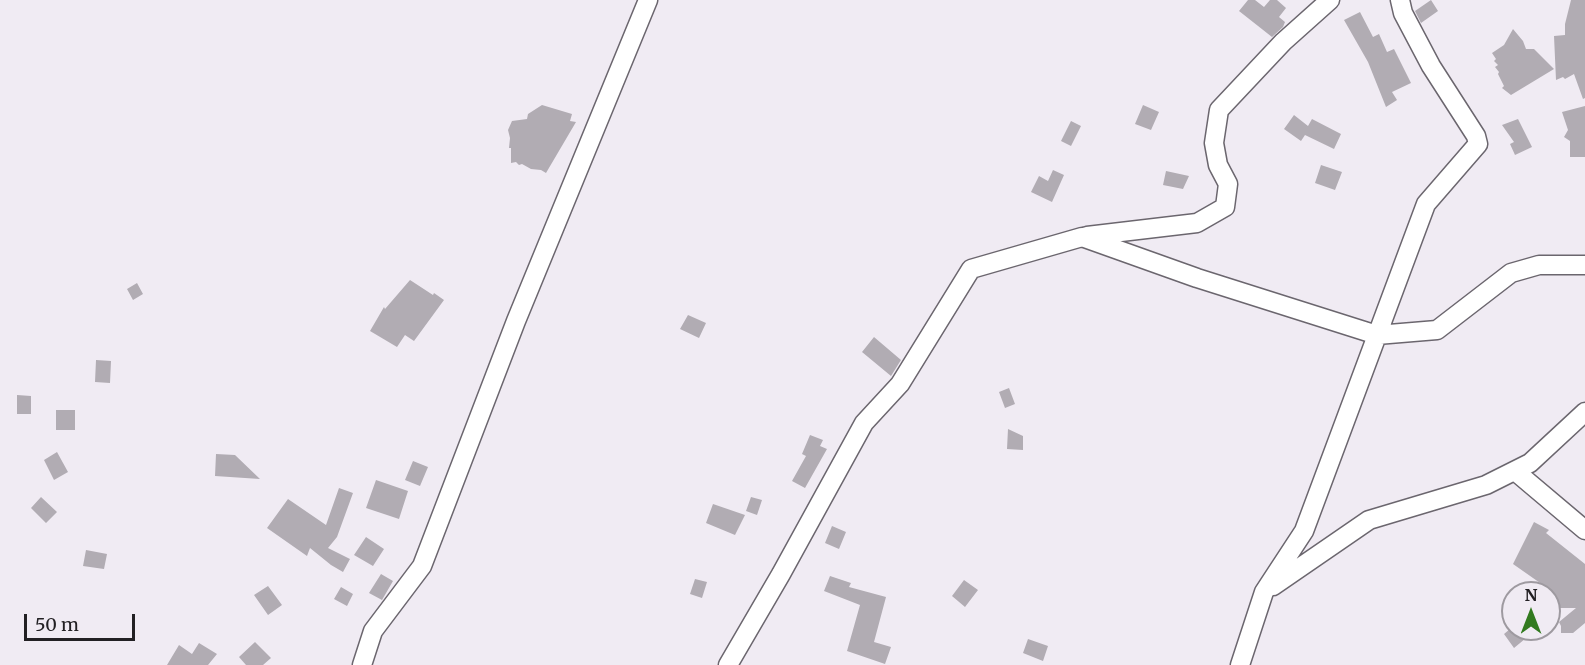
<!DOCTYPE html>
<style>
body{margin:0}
#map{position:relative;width:1585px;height:665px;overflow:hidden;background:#f0ebf3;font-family:Merriweather,serif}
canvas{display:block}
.north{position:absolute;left:1501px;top:581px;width:60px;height:60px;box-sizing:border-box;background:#f0ebf3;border:2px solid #9e9aa0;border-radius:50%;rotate:0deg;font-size:16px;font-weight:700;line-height:24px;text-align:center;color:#222023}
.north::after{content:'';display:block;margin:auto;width:21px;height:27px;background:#327a1f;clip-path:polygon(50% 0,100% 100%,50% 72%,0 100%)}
.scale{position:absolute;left:24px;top:614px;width:111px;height:27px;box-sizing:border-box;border:3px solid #222023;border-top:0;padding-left:8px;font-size:18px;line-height:21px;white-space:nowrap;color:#222023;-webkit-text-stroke:4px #f0ebf3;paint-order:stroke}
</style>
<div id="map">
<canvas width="1585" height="665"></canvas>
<div class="north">N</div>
<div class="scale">50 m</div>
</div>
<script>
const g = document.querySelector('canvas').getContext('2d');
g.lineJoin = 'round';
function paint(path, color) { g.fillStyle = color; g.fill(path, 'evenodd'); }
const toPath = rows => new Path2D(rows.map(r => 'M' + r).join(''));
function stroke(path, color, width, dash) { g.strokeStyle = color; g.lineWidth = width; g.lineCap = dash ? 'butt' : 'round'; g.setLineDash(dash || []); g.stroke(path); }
const building = toPath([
 [1248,0,1255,0,1264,7,1270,0,1277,0,1286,8,1279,17,1285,22,1283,27,1272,37,1239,11],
 [1431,0,1438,11,1421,23,1415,11],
 [1571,0,1585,0,1585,98,1583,99,1574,74,1565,79,1563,77,1556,80,1554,36,1565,35,1565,24],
 [1360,12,1373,37,1379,34,1387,52,1394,49,1411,83,1392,92,1397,100,1386,107,1368,62,1344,20],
 [1513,29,1523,41,1526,49,1534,49,1554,69,1511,95,1502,88,1504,86,1498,74,1499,72,1495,67,1498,65,1494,61,1496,59,1492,53,1504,45],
 [542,105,572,114,570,121,576,122,546,173,541,170,531,169,522,164,519,165,516,162,511,163,511,148,509,148,510,138,508,130,512,121,527,119,528,114],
 [1143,105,1159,112,1151,130,1135,124],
 [1585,106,1585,157,1570,157,1570,141,1564,137,1568,130,1562,112],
 [1294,115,1308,126,1312,119,1341,134,1334,149,1305,135,1301,141,1284,129],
 [1518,119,1532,147,1515,155,1510,144,1514,142,1502,125],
 [1071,121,1081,126,1071,146,1061,141],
 [1321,165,1342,172,1335,190,1315,183],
 [1053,170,1064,175,1052,202,1031,192,1039,176,1048,181],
 [1166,171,1189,176,1183,189,1163,185],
 [410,280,433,295,434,293,444,300,414,341,405,335,397,347,370,331,384,307,385,309],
 [137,283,143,294,133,300,127,289],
 [688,315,706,323,699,338,680,329],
 [874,337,901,360,891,376,862,352],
 [96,360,111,361,110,383,95,382],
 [1009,388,1015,404,1005,408,999,392],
 [17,395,31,396,31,414,17,414],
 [56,410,75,410,75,430,56,430],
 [1008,429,1023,436,1023,450,1007,449],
 [810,435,823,440,820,446,827,449,805,488,792,481,806,456,802,454],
 [57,452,68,472,54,480,44,460],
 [216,454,235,455,260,479,215,476],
 [413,461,428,467,420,486,405,480],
 [376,480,408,491,399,519,366,508],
 [339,488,353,493,337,537,328,548,350,559,343,572,331,565,310,548,307,556,267,528,288,499,326,525],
 [41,497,57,512,46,523,31,508],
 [751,497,762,500,757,515,746,511],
 [713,504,745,515,735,535,706,523],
 [1534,522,1549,530,1546,533,1585,564,1585,623,1573,633,1561,633,1561,626,1559,622,1576,608,1555,608,1555,599,1553,599,1553,592,1513,564],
 [832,526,846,532,839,549,825,543],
 [366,537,384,549,373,566,354,555],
 [86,550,107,554,104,569,83,566],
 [381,574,393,581,382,600,369,593],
 [830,576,851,583,849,587,886,597,874,642,891,647,885,664,847,651,860,605,824,591],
 [695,579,707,582,702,598,690,594],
 [964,580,978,590,965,607,952,596],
 [268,586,282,605,268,615,254,595],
 [341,587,353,594,347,606,334,599],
 [1510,629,1537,629,1514,648,1504,634],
 [1028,639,1048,646,1043,661,1023,653],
 [255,642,271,658,263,665,246,665,239,657],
 [199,643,217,654,208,665,167,665,179,645,192,654]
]);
const minor = toPath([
 [1087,236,1197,223,1225,207,1228,184,1218,165,1214,143,1219,110,1283,42,1330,0],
 [1515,471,1585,530],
 [1273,586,1369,520,1486,485,1530,463,1585,412],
 [362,665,373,631,422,566,516,321,648,0],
 [728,665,781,574,864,423,900,384,971,269,1082,237,1197,278,1377,335,1437,330,1511,273,1539,265,1585,265],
 [1240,665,1264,592,1304,531,1426,204,1478,144,1476,136,1431,66,1403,13,1400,0]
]);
paint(building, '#b1acb3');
stroke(minor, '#6b666e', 21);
stroke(minor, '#fff', 18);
</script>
